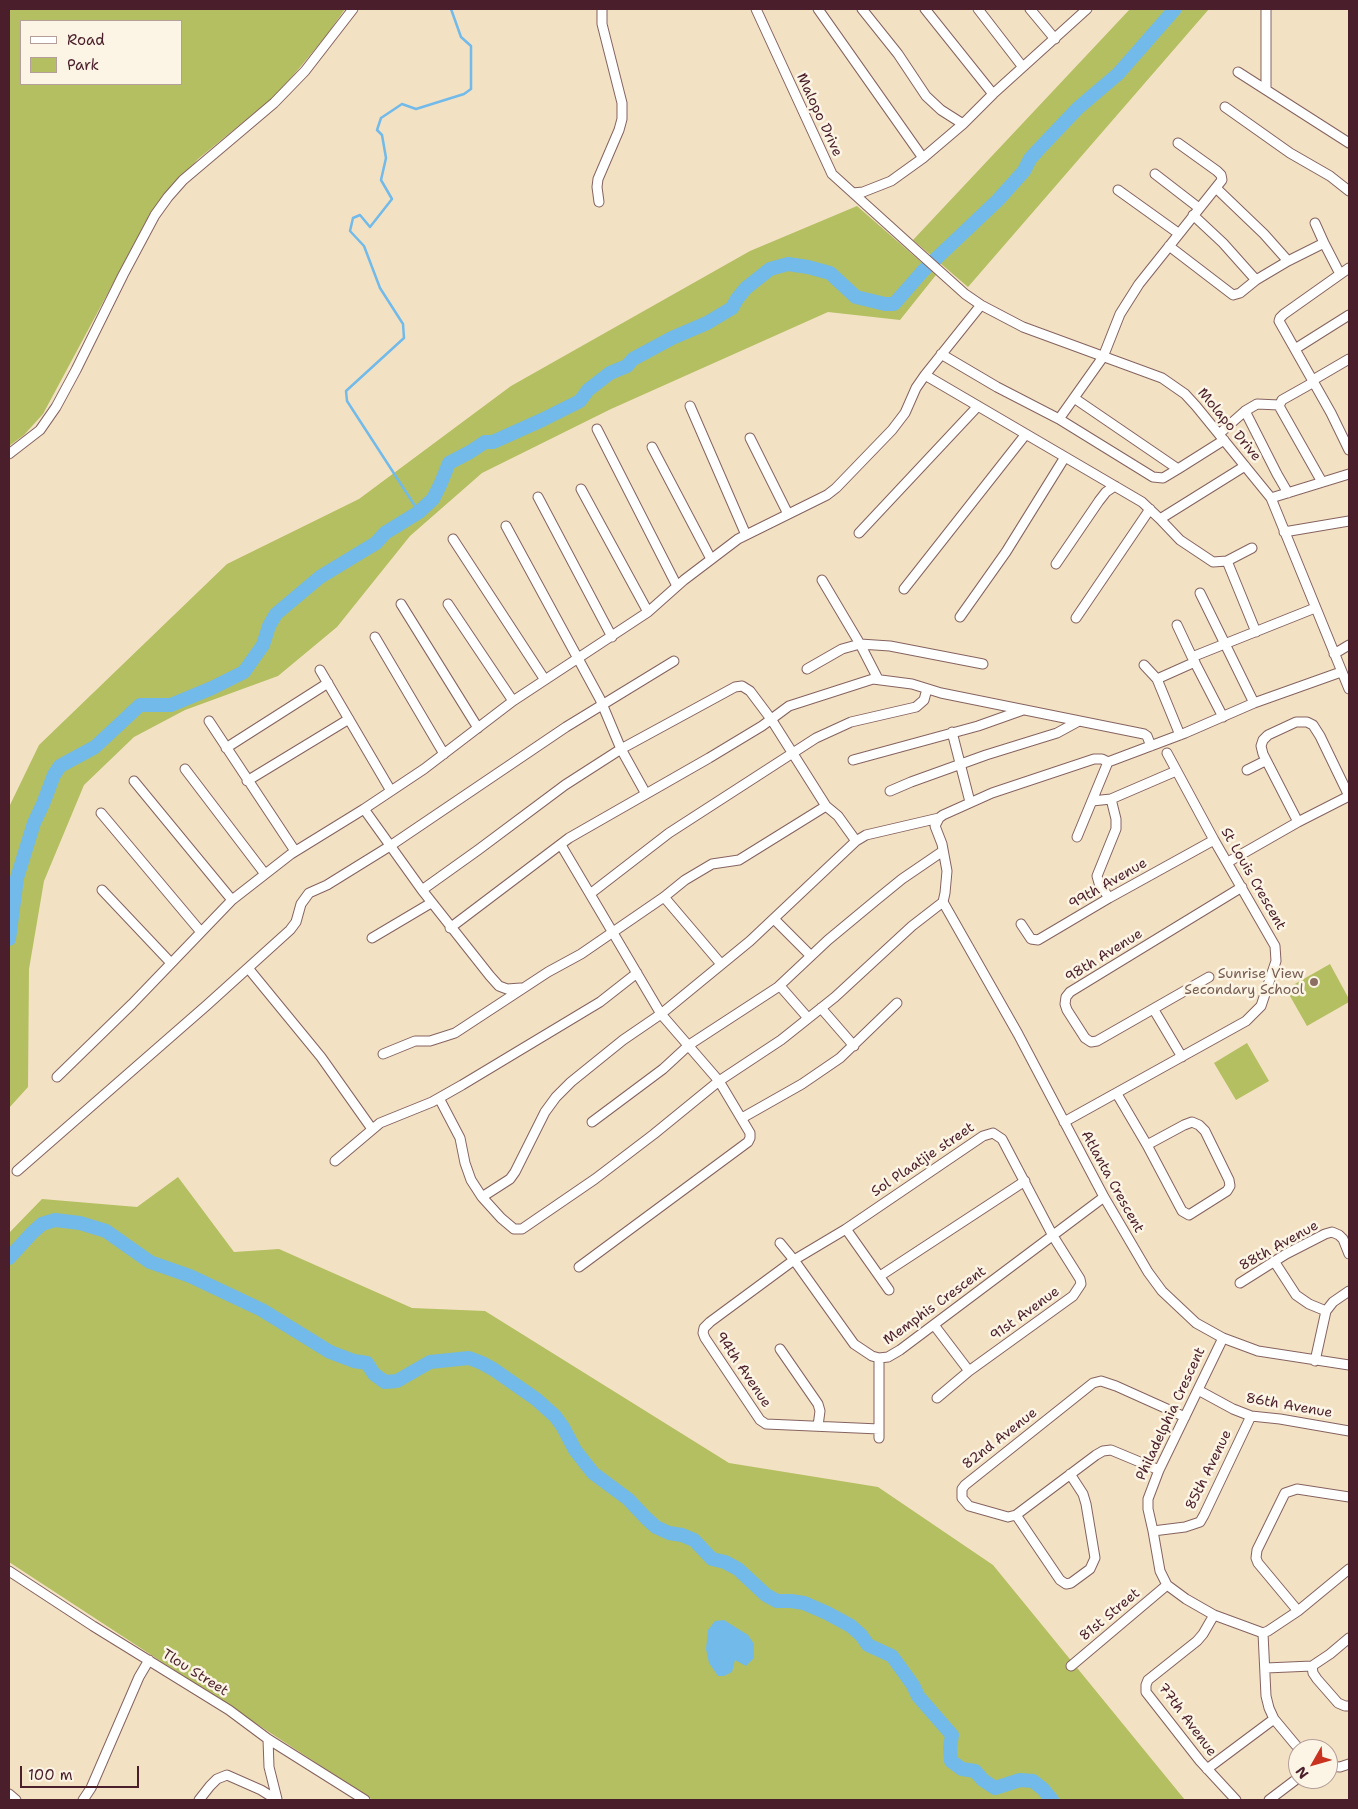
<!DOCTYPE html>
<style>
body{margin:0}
#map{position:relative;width:1358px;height:1809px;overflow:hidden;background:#f3e1c3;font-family:"Shantell Sans",sans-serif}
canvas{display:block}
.frame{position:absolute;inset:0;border:10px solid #4a1f2b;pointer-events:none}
.legend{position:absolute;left:20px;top:20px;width:162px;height:65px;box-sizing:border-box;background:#fcf5e5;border:1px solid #b59f9b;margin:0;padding:6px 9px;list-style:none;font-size:15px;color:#4a1f2b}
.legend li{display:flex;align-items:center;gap:10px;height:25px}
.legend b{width:25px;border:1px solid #b59f9b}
.north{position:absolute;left:1288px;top:1739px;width:50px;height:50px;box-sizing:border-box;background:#fcf5e5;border:1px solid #b59f9b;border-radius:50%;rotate:232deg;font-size:14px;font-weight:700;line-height:20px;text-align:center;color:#4a1f2b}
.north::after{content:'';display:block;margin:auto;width:18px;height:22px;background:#c8321e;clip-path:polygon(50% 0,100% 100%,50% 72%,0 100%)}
.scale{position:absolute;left:20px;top:1766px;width:119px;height:22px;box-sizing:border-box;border:2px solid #4a1f2b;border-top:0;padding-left:6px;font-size:15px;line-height:18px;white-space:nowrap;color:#4a1f2b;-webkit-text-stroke:4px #fcf5e5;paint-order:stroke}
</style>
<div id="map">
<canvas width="1358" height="1809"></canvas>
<div class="frame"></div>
<ul class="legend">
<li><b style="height:6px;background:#fff"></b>Road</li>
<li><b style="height:14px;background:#b3bf60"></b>Park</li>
</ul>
<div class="north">N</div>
<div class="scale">100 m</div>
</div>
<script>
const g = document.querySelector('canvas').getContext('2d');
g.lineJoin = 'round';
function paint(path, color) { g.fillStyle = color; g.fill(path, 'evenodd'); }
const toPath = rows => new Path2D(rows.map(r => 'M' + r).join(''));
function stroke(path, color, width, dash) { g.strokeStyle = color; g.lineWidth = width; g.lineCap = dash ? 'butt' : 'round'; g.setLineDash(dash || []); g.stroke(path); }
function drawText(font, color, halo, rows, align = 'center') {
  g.font = font + ' "Shantell Sans",sans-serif'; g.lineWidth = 5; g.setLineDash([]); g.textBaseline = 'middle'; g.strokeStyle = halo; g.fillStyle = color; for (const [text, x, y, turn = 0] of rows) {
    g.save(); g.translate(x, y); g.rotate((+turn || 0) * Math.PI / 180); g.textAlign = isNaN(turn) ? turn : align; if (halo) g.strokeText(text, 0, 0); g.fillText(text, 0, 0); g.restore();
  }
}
const green = toPath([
 [9,9,345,9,326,36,296,72,274,97,198,159,171,189,147,220,43,414,24,435,9,446],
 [21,21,181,21,181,84,21,84],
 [1130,9,1209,9,968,287,913,240],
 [857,206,936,275,900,320,828,312,611,409,482,473,410,536,337,627,278,676,185,710,134,737,84,785,44,881,29,969,28,1087,9,1108,9,807,39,745,227,564,359,499,511,386,750,251],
 [1330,964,1349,999,1349,1002,1307,1026,1286,989],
 [1247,1043,1269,1081,1236,1100,1214,1063],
 [178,1177,234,1252,279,1249,412,1308,485,1311,729,1463,878,1487,993,1565,1185,1800,373,1800,9,1562,9,1233,42,1199,137,1207]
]);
const water = toPath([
 [724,1620,748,1635,754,1644,754,1658,746,1666,735,1660,732,1672,724,1676,718,1676,709,1663,706,1649,708,1630,715,1621]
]);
const stream = toPath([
 [419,512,347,401,346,391,404,338,403,324,380,288,364,246,350,231,353,218,360,215,370,227,392,199,381,180,386,158,382,135,377,130,381,118,402,104,416,109,464,94,471,89,471,46,461,37,451,9]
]);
const river = toPath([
 [9,939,17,878,34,823,43,804,54,775,60,766,95,747,140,705,171,705,212,688,244,672,263,645,269,626,276,614,320,577,376,543,385,533,419,512,433,499,441,483,449,463,470,452,485,442,493,442,542,420,580,401,588,390,610,373,627,366,633,359,672,338,707,323,732,308,737,299,746,288,770,269,788,264,808,267,830,273,856,297,885,304,894,304,923,271,998,200,1024,171,1030,159,1039,149,1078,108,1118,74,1175,9],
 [9,1258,32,1233,42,1224,55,1220,80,1223,106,1231,150,1262,190,1276,262,1310,330,1352,354,1361,367,1363,374,1374,385,1382,397,1381,430,1362,469,1358,482,1363,493,1369,536,1399,555,1416,563,1427,575,1450,593,1473,628,1499,646,1518,656,1527,669,1533,682,1535,694,1540,712,1559,725,1562,738,1569,766,1595,777,1601,791,1601,804,1603,827,1613,851,1626,861,1635,868,1645,892,1656,913,1685,918,1696,952,1735,950,1748,951,1761,962,1769,975,1771,983,1780,995,1788,1020,1780,1033,1781,1043,1789,1052,1800]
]);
const street = toPath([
 [756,9,832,174,916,250,965,294,981,305,1023,327,1162,378,1185,394,1196,406,1271,498,1349,689],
 [818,9,923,158,963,124,993,94],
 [862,9,898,54,926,96,941,110,963,124],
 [925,9,993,94,1087,9],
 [978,9,1022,66],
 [1030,9,1055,39],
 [1238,72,1349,143],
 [1266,89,1266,9],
 [1225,107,1290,153,1330,176,1349,191],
 [1155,174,1199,208],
 [1216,188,1264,234,1288,261],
 [1118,190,1178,233],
 [853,193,863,192,891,181,923,158],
 [599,202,597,187,598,179,619,130,622,119,622,103,602,24,602,9],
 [1193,215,1223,243,1256,280],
 [1315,223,1324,243],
 [1169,246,1233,295,1240,293,1256,280,1288,261,1324,243,1340,274],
 [1349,268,1284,314,1280,318,1279,321,1331,413,1349,450],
 [1295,349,1349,315],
 [941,354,997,387,1059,419,1103,357,1120,314,1139,284,1222,180,1221,175,1217,171,1178,143],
 [925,375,1142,502,1160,519,1180,540,1213,562,1227,561],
 [1313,380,1349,359],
 [1314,382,1282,400,1279,406,1322,482],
 [1074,398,1178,469,1224,440],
 [690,406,746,535],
 [1245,411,1277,474,1288,493],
 [1059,419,1153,477,1163,478,1178,469],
 [597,429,677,586],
 [1219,434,1245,411,1257,404,1279,405],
 [750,438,788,514],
 [652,447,711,559],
 [9,454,40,430,56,407,76,370,123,275,155,215,168,197,183,180,274,103,305,71,353,9],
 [581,489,648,612],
 [538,497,612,637],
 [1271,498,1349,474],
 [1160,519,1245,466],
 [506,526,600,699,621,749,646,794],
 [1284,532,1349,521],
 [859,533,978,406],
 [453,539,545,680],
 [1252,548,1227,561,1256,632],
 [1056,564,1099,501,1106,492,1115,486],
 [822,580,860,644,878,679],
 [904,589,1026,434],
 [1200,593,1254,703],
 [401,604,478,728],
 [448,604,513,701],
 [960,617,1006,552,1065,457],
 [1076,618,1150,509],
 [1177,625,1192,657],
 [375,637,444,754],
 [1334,654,1349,645],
 [1144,665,1157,679,1180,735],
 [807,669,842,649,860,644,890,646,983,664],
 [320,670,391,791],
 [1157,679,1195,662],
 [1223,717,1192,657,1315,608],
 [209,721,295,851],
 [952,732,970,802],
 [226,748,328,683],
 [853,760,978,726,1023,710],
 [185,769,265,874],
 [1247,770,1265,761],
 [134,781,232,900],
 [247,781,349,719],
 [890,791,911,782,986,755,1057,733,1079,721],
 [1092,801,1111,799,1176,771],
 [364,809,422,890,490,976,499,986,507,989,521,988],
 [101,813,201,932],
 [1298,822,1263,754,1261,746,1263,740,1268,735,1296,722,1307,722,1313,725,1320,736,1349,796],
 [1077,837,1108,762],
 [561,845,661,1014,719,1081,750,1133,750,1138,748,1142,579,1267],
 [1228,862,1298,822,1349,796],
 [102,890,171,963],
 [422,890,478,850,565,785,621,749,735,687,742,686,750,691,771,719,826,806,838,816,856,841],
 [590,894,669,833,816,738,851,722,916,707,924,700,927,689],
 [664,897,721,964],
 [1109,898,1099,883,1097,876,1116,829,1116,819,1111,799],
 [943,902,1018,1034,1104,1197,1148,1272,1162,1291,1196,1323,1223,1338,1258,1351,1349,1365],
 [774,919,811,956],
 [1021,924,1031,939,1038,940,1109,898,1214,840],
 [450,928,569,838,709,758,762,726,789,706,873,679,912,684,941,693,1144,734,1147,736,1151,746],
 [372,938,431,903],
 [248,968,321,1057,372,1129],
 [1209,977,1097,1041,1091,1042,1085,1038,1067,1010,1065,1004,1066,997,1070,992,1242,887],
 [780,986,808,1018],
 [821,1008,854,1046],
 [1154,1010,1182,1057],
 [383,1054,415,1041,430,1041,455,1033,548,972,581,954,664,897,685,880,712,864,739,860,826,806],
 [57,1077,132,1004,232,900,291,854,364,809,424,769,513,701,648,612,684,580,738,539,827,495,836,488,892,430,905,413,916,388,925,375,981,305],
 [1117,1094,1147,1145,1182,1211,1189,1215,1227,1191,1230,1186,1229,1180,1205,1131,1199,1125,1192,1122,1184,1125,1147,1145],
 [439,1098,460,1138,465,1163,471,1180,482,1197,501,1218,514,1229,522,1229,595,1179,654,1134,719,1081,781,1040,835,997,912,926,943,902,945,893,947,871,942,844,935,826,939,818,943,815,992,793,1094,759,1102,759,1108,762,1185,733,1254,703,1341,672],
 [742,1118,802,1084,840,1058,897,1003],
 [592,1122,663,1069,689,1045,778,987,828,940,875,901,902,879,943,851],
 [1064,1122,1246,1021,1261,1006,1276,961,1275,946,1214,840,1167,753],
 [335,1161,380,1123,432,1102,462,1085,600,1002,637,973],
 [17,1171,207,1005,290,930,296,922,301,904,309,893,327,885,390,846,566,727,674,661],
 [482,1197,510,1179,515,1172,545,1112,556,1097,571,1082,623,1040,661,1014,750,941,856,841,866,835,939,818],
 [846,1229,889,1290],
 [780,1243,794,1260,854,1344,872,1356,879,1358,888,1357,900,1350,1104,1197],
 [1274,1261,1296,1295,1309,1304,1326,1311],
 [880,1276,1025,1181],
 [1240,1283,1286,1254,1325,1234,1332,1232,1339,1235,1343,1239,1349,1254],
 [934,1325,969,1371],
 [1223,1338,1159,1470,1148,1499,1148,1509,1153,1531,1160,1571,1167,1585,1186,1599,1214,1615,1263,1633,1268,1631,1298,1611,1349,1569],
 [780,1349,818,1404,820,1411,818,1426],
 [1315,1361,1326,1311,1333,1302,1349,1291],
 [1198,1390,1233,1409,1251,1416,1280,1419,1349,1431],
 [879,1429,766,1424,760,1420,705,1338,703,1333,704,1328,710,1322,794,1260,846,1229,983,1136,993,1133,1002,1139,1053,1236,1080,1279,1081,1284,1073,1296,969,1371,937,1398],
 [879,1438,879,1358],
 [1159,1470,1111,1450,1103,1451,1096,1455,1016,1515,1008,1517,969,1506,962,1498,962,1489,965,1485,1093,1383,1101,1381,1116,1386,1185,1417],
 [1016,1515,1060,1580,1066,1584,1071,1583,1090,1569,1095,1558,1086,1504,1083,1494,1070,1474],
 [1153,1531,1185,1527,1200,1522,1204,1515,1251,1416],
 [9,1571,93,1626,229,1710,268,1739,365,1800],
 [1298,1611,1258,1563,1256,1558,1257,1550,1285,1493,1297,1489,1349,1497],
 [1214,1615,1203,1634,1197,1641,1148,1680,1146,1685,1146,1692,1200,1761,1236,1800],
 [1263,1633,1266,1696,1269,1708,1274,1719,1299,1749],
 [1071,1666,1167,1585],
 [1312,1666,1313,1673,1317,1679,1338,1703,1345,1706,1349,1706],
 [1266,1668,1312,1666,1330,1654,1349,1638],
 [268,1739,269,1767,277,1799],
 [1328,1766,1340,1767,1349,1764],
 [1207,1769,1274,1719],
 [9,1794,16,1800],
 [83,1800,91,1788,139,1677,149,1660],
 [199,1800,210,1786,217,1779,227,1775,261,1790,277,1800],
 [1269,1800,1298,1778]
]);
const markers = [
 [1314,982,5,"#8d6e63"]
];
const streetNames = [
 ["Malopo Drive",819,115,65],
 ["Molapo Drive",1229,425,50],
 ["St Louis Crescent",1253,879,60],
 ["99th Avenue",1108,884,-30],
 ["98th Avenue",1104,956,-32],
 ["Sol Plaatjie street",923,1160,-34],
 ["Atlanta Crescent",1112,1182,61],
 ["88th Avenue",1279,1246,-29],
 ["Memphis Crescent",935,1306,-36],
 ["91st Avenue",1025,1314,-36],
 ["94th Avenue",743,1370,56],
 ["86th Avenue",1289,1406,10],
 ["Philadelphia Crescent",1171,1414,-65],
 ["82nd Avenue",1000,1439,-38],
 ["85th Avenue",1209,1470,-64],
 ["81st Street",1110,1615,-40],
 ["Tlou Street",195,1673,32],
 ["77th Avenue",1187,1720,53]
];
const educationNames = [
 ["Sunrise View",1304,974],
 ["Secondary School",1304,990]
];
paint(green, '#b3bf60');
paint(water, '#72baea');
stroke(stream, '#72baea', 2.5);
stroke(river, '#72baea', 14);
stroke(street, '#856360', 11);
stroke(street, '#fff', 9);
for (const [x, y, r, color] of markers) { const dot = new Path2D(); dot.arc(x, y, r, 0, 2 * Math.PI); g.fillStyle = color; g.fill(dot); stroke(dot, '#fcf5e5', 2); }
drawText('14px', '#4a1f2b', '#fcf5e5', streetNames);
drawText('14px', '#785e54', '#fcf5e5', educationNames, 'right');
</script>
